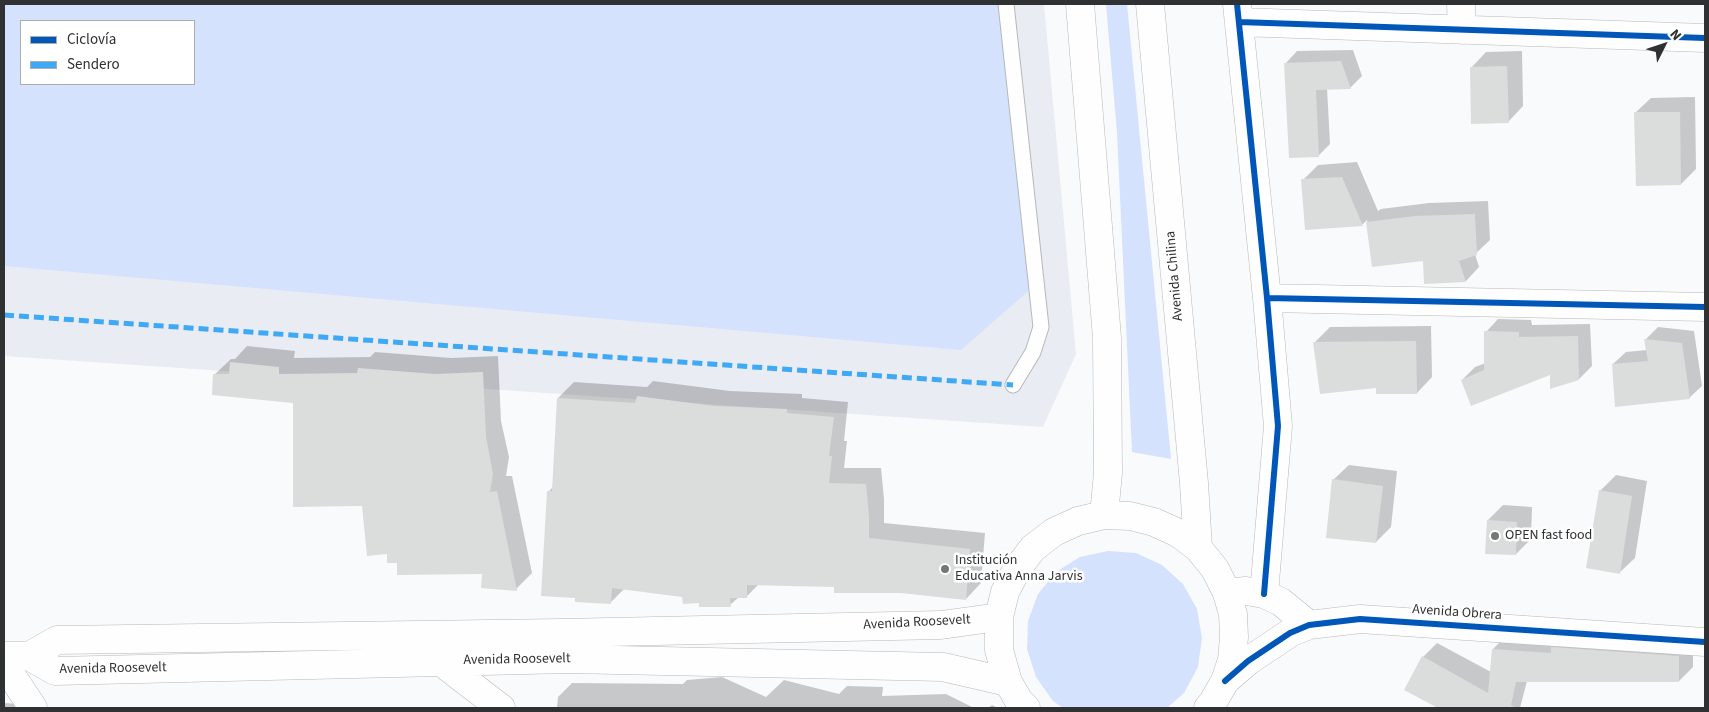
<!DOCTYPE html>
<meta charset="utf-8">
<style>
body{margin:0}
#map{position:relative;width:1709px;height:712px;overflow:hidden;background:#f9fafc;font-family:"Source Sans 3",sans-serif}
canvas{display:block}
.frame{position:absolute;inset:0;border:5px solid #303132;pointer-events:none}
.legend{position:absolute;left:20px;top:20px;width:175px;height:65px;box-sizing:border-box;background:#fff;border:1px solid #acadad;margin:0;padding:6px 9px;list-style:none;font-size:15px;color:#303132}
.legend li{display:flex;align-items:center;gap:10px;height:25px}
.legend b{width:25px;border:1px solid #acadad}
.north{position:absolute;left:1639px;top:20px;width:50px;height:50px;-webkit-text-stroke:4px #fff;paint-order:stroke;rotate:49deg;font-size:14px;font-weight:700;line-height:20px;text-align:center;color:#303132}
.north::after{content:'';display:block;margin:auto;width:18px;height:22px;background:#303132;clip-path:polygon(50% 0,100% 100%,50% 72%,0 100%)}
</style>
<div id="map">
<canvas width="1709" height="712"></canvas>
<div class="frame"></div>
<ul class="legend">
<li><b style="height:6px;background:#0057b8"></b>Ciclovía</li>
<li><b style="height:6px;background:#3fa9f5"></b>Sendero</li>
</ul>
<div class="north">N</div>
</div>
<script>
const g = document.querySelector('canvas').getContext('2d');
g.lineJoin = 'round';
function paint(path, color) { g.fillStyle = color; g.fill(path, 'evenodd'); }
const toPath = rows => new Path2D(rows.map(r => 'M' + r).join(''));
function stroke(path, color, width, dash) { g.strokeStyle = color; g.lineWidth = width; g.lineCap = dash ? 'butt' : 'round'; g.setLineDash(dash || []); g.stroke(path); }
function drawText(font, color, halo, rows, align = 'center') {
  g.font = font + ' "Source Sans 3",sans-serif'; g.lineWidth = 5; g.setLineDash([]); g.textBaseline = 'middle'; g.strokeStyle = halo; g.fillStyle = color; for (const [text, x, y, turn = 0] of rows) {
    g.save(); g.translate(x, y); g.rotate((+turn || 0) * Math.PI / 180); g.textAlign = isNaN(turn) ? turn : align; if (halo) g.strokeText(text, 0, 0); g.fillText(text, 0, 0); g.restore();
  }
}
const built = toPath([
 [4,4,1044,4,1076,354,1043,427,4,356],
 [21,21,194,21,194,84,21,84]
]);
const green = toPath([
 [4,4,1004,4,1043,278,961,350,4,266],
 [21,21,194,21,194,84,21,84],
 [1106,4,1127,4,1171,459,1132,452,1117,133],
 [1108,551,1136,553,1162,565,1183,584,1197,609,1202,638,1198,667,1184,693,1167,708,1063,708,1053,701,1036,677,1027,649,1028,621,1038,594,1056,572,1080,557]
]);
const shadow = toPath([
 [1353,50,1362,76,1350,88,1327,88,1330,144,1318,156,1286,63,1297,51],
 [1522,51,1523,106,1508,122,1471,68,1486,52],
 [1695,97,1696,169,1681,184,1635,113,1651,98],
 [1357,162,1378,211,1381,209,1429,203,1488,201,1490,240,1475,254,1479,267,1466,281,1426,283,1424,260,1373,265,1367,220,1363,224,1306,229,1303,180,1318,165],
 [1498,319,1531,320,1532,325,1590,324,1592,366,1579,379,1551,373,1462,380,1475,367,1486,363,1486,332],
 [1431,326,1432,377,1417,393,1377,387,1315,342,1330,327],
 [1658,327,1694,331,1702,386,1689,398,1613,364,1626,352,1647,350,1646,339],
 [247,346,295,351,294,358,370,357,375,352,451,358,498,356,501,421,509,457,506,476,512,476,532,573,516,589,483,572,398,562,388,553,363,504,294,401,214,375,231,359,235,359],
 [653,381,730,391,802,394,802,398,848,402,844,441,847,441,844,468,881,468,884,499,884,523,985,533,981,583,966,599,835,586,759,584,747,596,739,597,730,605,700,602,684,596,625,588,610,603,549,491,553,487,558,398,574,382,647,387],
 [1349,465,1397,471,1391,527,1376,542,1333,480],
 [1616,475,1647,481,1635,558,1619,573,1600,491],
 [1503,505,1532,507,1531,539,1516,554,1488,520],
 [1507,635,1693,642,1693,667,1679,681,1527,681,1520,708,1440,708,1405,689,1423,657,1437,643,1491,672,1493,649],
 [722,677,766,697,784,680,839,694,847,686,883,687,882,696,946,694,974,708,557,708,558,697,572,683,683,684,687,680],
 [4,703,19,704,19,708,4,708],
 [992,705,998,708,988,708]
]);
const building = toPath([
 [1341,61,1351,89,1316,90,1319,157,1289,158,1284,63],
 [1507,66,1509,123,1471,124,1470,67],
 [1634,112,1680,112,1681,185,1636,186],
 [1342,177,1363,226,1305,230,1301,179],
 [1475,214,1477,255,1459,261,1466,282,1424,284,1423,261,1372,267,1366,222,1415,216],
 [1484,331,1519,332,1519,337,1578,336,1579,380,1550,389,1550,375,1471,406,1461,380,1484,370],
 [1644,339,1682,343,1690,399,1615,407,1612,364,1648,361],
 [1416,341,1417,394,1376,394,1376,388,1320,394,1313,342],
 [230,362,279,367,279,374,357,373,358,368,435,374,483,372,486,437,493,474,490,492,497,491,517,591,481,588,482,574,397,575,397,563,387,563,387,554,367,556,362,506,293,507,293,403,212,395,213,374,229,374],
 [637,396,714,406,787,409,787,413,834,417,829,456,832,456,829,483,866,484,869,516,869,538,970,549,966,600,901,593,834,593,834,587,747,585,747,598,730,598,731,607,699,607,699,603,683,604,682,597,612,588,611,604,575,602,575,598,541,596,547,491,552,491,557,398,635,403],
 [1332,479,1383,486,1376,543,1326,538],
 [1599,490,1632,496,1620,574,1586,568],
 [1487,520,1517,522,1516,555,1485,554],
 [1551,647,1679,656,1679,682,1516,682,1511,705,1517,708,1438,708,1404,690,1422,656,1488,693,1492,649,1551,653]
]);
const service = toPath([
 [1006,4,1041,327,1033,352,1013,385]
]);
const minor = toPath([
 [1237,4,1267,298,1278,426,1264,594],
 [1461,4,1462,30],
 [1239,22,1705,38],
 [1267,298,1705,307],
 [4,664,33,708]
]);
const tertiary = toPath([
 [1227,593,1246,591,1264,594,1281,602,1309,625],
 [1225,681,1248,661,1290,633,1309,625,1360,619,1705,642]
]);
const secondary = toPath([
 [1080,4,1107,338,1108,473,1104,515],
 [1150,4,1194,483,1198,548],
 [4,656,29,656,57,640,561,633,941,625,999,617],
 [29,656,55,671,569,659,943,667,1008,682],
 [441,662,501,708],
 [1026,708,1019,701,1008,682,999,650,999,617,1005,592,1017,569,1033,548,1054,532,1078,521,1104,515,1130,516,1154,522,1178,533,1198,548,1215,569,1227,593,1233,614,1234,637,1232,660,1225,681,1213,702,1208,708]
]);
const quiet = toPath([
 [4,315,1013,385]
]);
const cycleway = toPath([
 [1237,4,1267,298,1278,426,1264,594],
 [1239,22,1705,38],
 [1267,298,1705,307],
 [1225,681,1248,661,1290,633,1309,625,1360,619,1705,642]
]);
const markers = [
 [1495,536,5,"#767779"],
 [945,569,5,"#767779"]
];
const streetNames = [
 ["Avenida Chilina",1175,276,-95],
 ["Avenida Obrera",1457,613,4],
 ["Avenida Roosevelt",917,623,-3],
 ["Avenida Roosevelt",517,660,-1],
 ["Avenida Roosevelt",113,669,-1]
];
const poiNames = [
 ["OPEN fast food",1505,536],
 ["Institución",955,561],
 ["Educativa Anna Jarvis",955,577]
];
paint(built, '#e9ecf3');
paint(green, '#d4e2fe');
paint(shadow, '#0003');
paint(building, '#dbdcdc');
stroke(service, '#b7b8b9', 17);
stroke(minor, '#b7b8b9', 29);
stroke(tertiary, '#b7b8b9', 29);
stroke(secondary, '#b7b8b9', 29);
stroke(service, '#fefeff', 15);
stroke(minor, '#fefeff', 28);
stroke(tertiary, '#fefeff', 28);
stroke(secondary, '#fefeff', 28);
stroke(quiet, '#3fa9f5', 5, [10, 5]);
stroke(cycleway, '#0057b8', 6);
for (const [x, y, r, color] of markers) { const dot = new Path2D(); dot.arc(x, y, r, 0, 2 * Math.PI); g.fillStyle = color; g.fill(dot); stroke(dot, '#fff', 2); }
drawText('14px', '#303132', '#fff', streetNames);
drawText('14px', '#303132', '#fff', poiNames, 'left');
</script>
